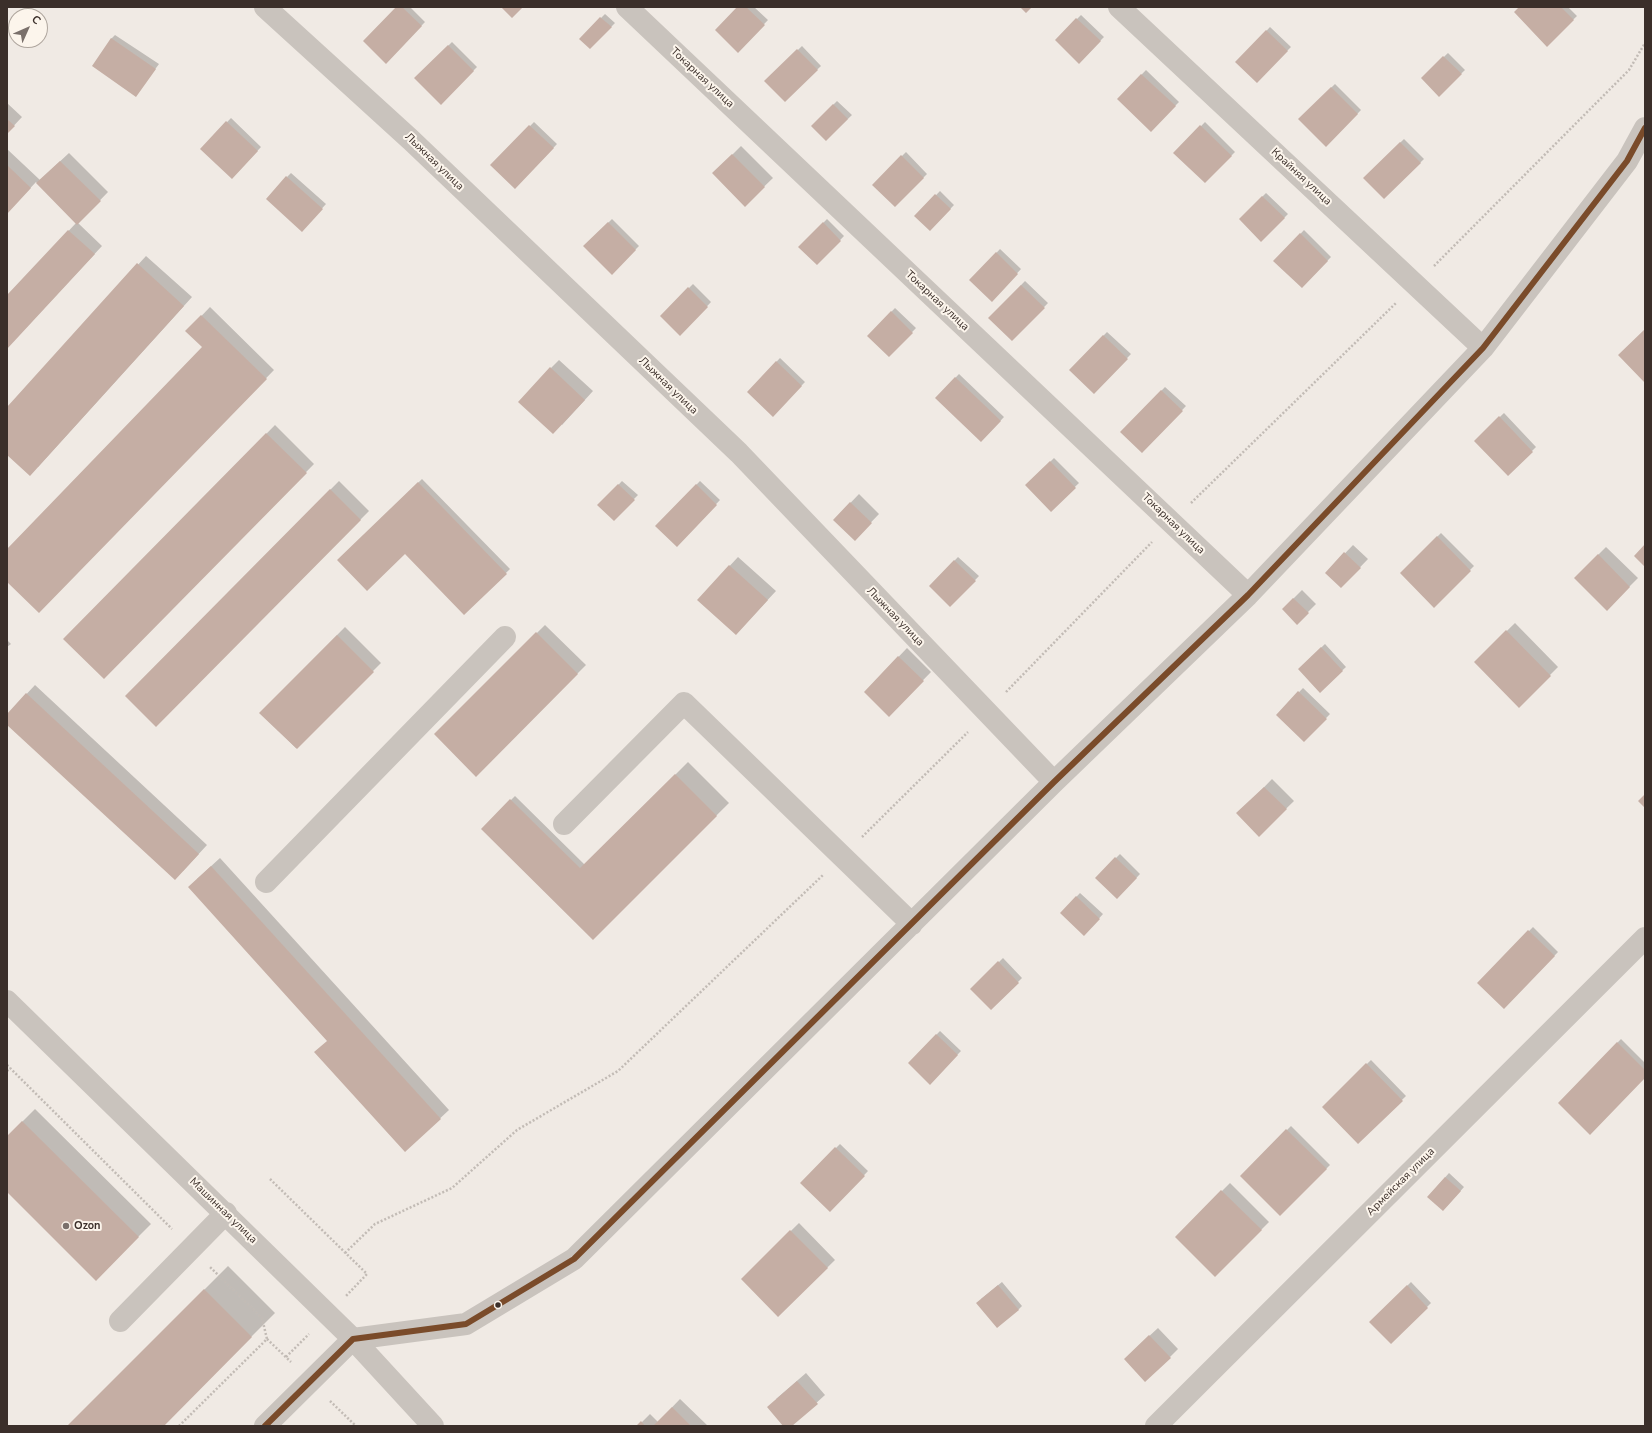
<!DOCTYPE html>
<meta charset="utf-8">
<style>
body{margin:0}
#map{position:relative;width:1652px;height:1433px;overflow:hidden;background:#f0eae4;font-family:"Nunito Sans",sans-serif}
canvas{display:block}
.frame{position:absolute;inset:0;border:8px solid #3b2f2a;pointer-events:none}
.north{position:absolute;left:8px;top:8px;width:40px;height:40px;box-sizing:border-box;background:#fcf5ec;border:1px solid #afa69e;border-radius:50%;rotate:45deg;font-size:11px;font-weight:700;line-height:16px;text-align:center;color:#3b2f2a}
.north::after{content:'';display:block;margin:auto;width:14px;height:18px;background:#7a706b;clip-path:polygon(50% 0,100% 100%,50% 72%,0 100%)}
</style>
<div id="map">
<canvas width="1652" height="1433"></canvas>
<div class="frame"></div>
<div class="north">С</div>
</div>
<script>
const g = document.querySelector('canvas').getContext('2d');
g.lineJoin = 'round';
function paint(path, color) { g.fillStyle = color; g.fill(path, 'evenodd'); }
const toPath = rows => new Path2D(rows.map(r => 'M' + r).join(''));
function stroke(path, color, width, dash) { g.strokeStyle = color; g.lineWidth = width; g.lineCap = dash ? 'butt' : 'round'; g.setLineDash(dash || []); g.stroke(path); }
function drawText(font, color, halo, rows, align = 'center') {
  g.font = font + ' "Nunito Sans",sans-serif'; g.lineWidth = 4; g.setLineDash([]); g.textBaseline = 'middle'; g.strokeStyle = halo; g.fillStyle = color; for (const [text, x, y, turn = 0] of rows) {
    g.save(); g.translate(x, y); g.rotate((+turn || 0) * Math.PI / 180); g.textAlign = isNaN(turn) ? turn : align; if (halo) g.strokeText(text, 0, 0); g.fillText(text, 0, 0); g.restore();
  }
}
const shadow = toPath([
 [397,7,410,7,425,22,386,62],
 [739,7,754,7,768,20,738,51],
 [1521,7,1568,7,1577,16,1547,45],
 [605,14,615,23,590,48,580,39],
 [1081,15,1104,37,1079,62,1056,40],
 [1270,27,1291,47,1257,81,1237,62],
 [115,35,159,64,136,95,111,39],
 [452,42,477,67,441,103,416,78],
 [802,46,821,66,785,100,766,81],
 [1448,53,1465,70,1439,95,1422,78],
 [1146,70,1179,102,1151,130,1118,99],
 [1335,84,1361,110,1326,146,1299,119],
 [837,101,852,115,826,140,812,126],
 [7,103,22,117,7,133],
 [231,118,261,147,232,178,201,149],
 [534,122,557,144,515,188,492,165],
 [1205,122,1235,152,1205,182,1175,153],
 [1404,139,1424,159,1384,198,1364,178],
 [741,146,773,178,745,205,714,173],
 [7,149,40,180,69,153,108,192,78,223,102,246,7,348,7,297,76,223,36,182,7,213],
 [906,152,927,174,895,206,873,185],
 [291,173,326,204,306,226,287,177],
 [940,191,954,205,930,230,916,216],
 [1266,193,1288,214,1261,241,1240,219],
 [612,219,639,246,612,273,585,246],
 [827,219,844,236,817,264,800,247],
 [1304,230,1331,257,1302,287,1275,261],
 [1000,249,1021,269,992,300,971,280],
 [146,256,192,297,38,467,7,454,7,408],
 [1025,281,1048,303,1012,340,989,318],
 [693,284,711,302,680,335,661,316],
 [210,307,274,370,39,612,7,581,7,550,204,347,187,331],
 [895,308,916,328,889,356,868,336],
 [1107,332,1131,354,1094,392,1070,370],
 [780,358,805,382,773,415,748,392],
 [559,360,593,391,562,425,551,368],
 [959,374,1004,417,981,441,936,398],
 [1165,387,1186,406,1142,452,1121,432],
 [1504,413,1536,447,1508,475,1475,441],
 [275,425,314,464,104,677,65,639],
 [1054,458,1079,483,1051,510,1027,485],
 [422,479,510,569,464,614,405,553,339,560],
 [339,481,369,511,156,725,126,696],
 [622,481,638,495,614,519,599,505],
 [700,481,720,500,677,545,657,525],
 [859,494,879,514,855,539,834,520],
 [1441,533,1474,566,1434,606,1401,573],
 [1353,545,1368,559,1341,587,1326,573],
 [1606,547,1638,578,1607,609,1575,578],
 [738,557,776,591,736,634,698,600],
 [958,557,979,576,950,606,930,586],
 [1302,590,1316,604,1297,623,1283,609],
 [1515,623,1558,667,1519,706,1475,662],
 [545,625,586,665,476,775,435,734],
 [345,627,381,663,296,748,260,713],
 [7,640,11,644,7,647],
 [1325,644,1346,667,1320,691,1299,669],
 [907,648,931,672,889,715,865,692],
 [35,685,207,845,183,871,7,723,7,715],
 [1303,688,1330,714,1304,741,1277,715],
 [688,762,729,803,593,938,482,829,515,796,585,865],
 [1272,779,1294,801,1259,835,1238,814],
 [1120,854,1140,874,1117,898,1096,878],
 [220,858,449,1110,405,1151,328,1040,197,879],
 [1080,893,1103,914,1084,935,1061,913],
 [1533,927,1558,952,1504,1008,1478,983],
 [1003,958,1022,978,991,1009,972,989],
 [940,1031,961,1051,930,1083,909,1063],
 [1621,1039,1645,1063,1645,1077,1559,1103],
 [1371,1060,1406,1096,1358,1143,1323,1107],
 [35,1109,151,1224,96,1279,7,1191,7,1137],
 [1291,1126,1330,1165,1280,1215,1241,1176],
 [840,1144,868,1171,830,1211,801,1183],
 [1449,1173,1464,1187,1447,1206,1428,1197],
 [1230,1183,1269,1222,1215,1276,1176,1237],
 [799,1223,835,1260,778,1316,742,1279],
 [228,1266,275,1313,162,1426,68,1426],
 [1002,1282,1022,1306,1018,1310,981,1299],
 [1411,1282,1431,1303,1391,1343,1371,1322],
 [1158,1328,1178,1349,1170,1357,1133,1351],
 [806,1373,825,1395,791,1426,784,1426,776,1399],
 [680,1399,708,1426,638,1426,650,1414,658,1422]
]);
const building = toPath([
 [396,7,402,7,422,26,386,64,363,41],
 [501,7,523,7,512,18],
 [737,7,746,7,765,25,738,53,715,30],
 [1020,7,1032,7,1026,13],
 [1519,7,1561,7,1574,20,1547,47,1514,12],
 [600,17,612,27,590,49,579,39],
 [1076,18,1101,41,1079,64,1055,40],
 [1266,30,1288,51,1257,83,1235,62],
 [111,38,156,69,136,97,92,66],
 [448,45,474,71,441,105,414,78],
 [797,49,818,70,785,102,764,81],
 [1443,56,1462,74,1439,97,1421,78],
 [1141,74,1176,106,1151,132,1117,99],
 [1331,87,1358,114,1326,147,1298,119],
 [833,104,848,119,826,141,811,126],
 [7,119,15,126,7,134],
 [226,121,258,151,232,179,200,149],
 [529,125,554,148,515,189,490,165],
 [1200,125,1232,156,1205,183,1173,153],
 [1400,142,1421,163,1384,199,1363,178],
 [732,154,765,187,745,207,712,173],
 [901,155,924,178,895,207,872,185],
 [60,161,101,201,77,225,36,183],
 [7,165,31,188,7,214],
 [286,176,323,209,302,232,266,199],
 [935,194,951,209,930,231,914,216],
 [1262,196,1285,218,1261,242,1239,219],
 [608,222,636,250,612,275,583,246],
 [823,222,841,241,817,265,798,247],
 [68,230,95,254,7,349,7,295],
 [1300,233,1328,261,1302,288,1273,261],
 [996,252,1018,274,992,302,969,280],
 [137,263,184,306,30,476,7,455,7,407],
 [1021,285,1045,308,1012,341,988,318],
 [688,287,708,307,680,336,660,316],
 [891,311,913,333,889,357,867,336],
 [201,315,267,379,39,613,7,582,7,549,202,347,185,331],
 [1645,329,1645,383,1618,355],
 [1103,335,1128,359,1094,394,1069,370],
 [776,361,802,386,773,417,747,392],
 [550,367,585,400,553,434,518,402],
 [955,377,1001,421,981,442,935,398],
 [1161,390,1183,411,1142,453,1120,432],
 [1499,416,1533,452,1508,476,1474,441],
 [266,433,307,473,104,679,63,639],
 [1050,461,1076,488,1051,512,1025,485],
 [418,482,507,574,464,615,405,554,367,591,337,560],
 [618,484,635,500,614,521,597,505],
 [696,484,717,505,677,547,655,526],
 [330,489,361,520,156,727,125,696],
 [850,502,872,523,855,541,833,520],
 [1437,536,1471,571,1434,608,1400,573],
 [1645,544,1645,567,1634,556],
 [1344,552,1361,568,1341,588,1325,573],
 [1598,554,1630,587,1607,611,1574,578],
 [954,560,976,581,950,607,929,586],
 [729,565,768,600,736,635,697,600],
 [1293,598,1309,613,1297,625,1282,609],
 [1506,630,1551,676,1519,708,1474,662],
 [536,632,578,674,476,777,434,734],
 [337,635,374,672,297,749,259,713],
 [1321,647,1343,671,1320,693,1298,669],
 [898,656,924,681,889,717,864,692],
 [1298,691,1327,719,1304,742,1276,715],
 [26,693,199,854,175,880,7,725,7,714],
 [675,774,717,816,593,940,481,829,510,799,580,868],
 [1264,787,1287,809,1259,837,1236,813],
 [1645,794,1645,808,1638,801],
 [1115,857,1137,878,1117,899,1095,878],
 [211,866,441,1119,405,1152,314,1052,327,1041,188,887],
 [1076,896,1100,919,1084,936,1060,913],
 [1528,930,1555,956,1504,1009,1477,983],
 [998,961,1019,983,991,1010,970,989],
 [936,1034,958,1055,930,1085,908,1063],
 [1617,1042,1645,1070,1645,1078,1590,1135,1558,1103],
 [1366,1063,1403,1101,1358,1144,1322,1107],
 [22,1121,139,1237,96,1281,7,1192,7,1136],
 [1286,1129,1327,1169,1280,1216,1240,1176],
 [835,1147,865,1176,830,1212,800,1183],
 [1445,1177,1461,1191,1443,1211,1427,1197],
 [1221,1190,1262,1230,1215,1277,1175,1237],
 [790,1230,828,1268,778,1317,741,1279],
 [998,1285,1019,1310,997,1328,976,1303],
 [1407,1285,1428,1308,1391,1344,1369,1322],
 [204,1289,252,1337,164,1426,67,1426],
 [1149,1335,1171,1358,1145,1382,1124,1359],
 [797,1381,818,1404,792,1426,783,1426,767,1407],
 [672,1407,691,1426,653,1426],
 [641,1421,645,1426,636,1426]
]);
const path = toPath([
 [1434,266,1629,70,1645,43],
 [1191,503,1396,303],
 [1006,692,1152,542],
 [862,837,968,732],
 [7,1065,172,1229],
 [7,1071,10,1068],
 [270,1179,367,1274,346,1296],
 [345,1253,375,1224,452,1188,517,1130,618,1071,823,875],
 [267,1339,291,1362],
 [286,1357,309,1334],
 [330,1401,356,1426],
 [179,1426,267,1339,262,1318,210,1267]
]);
const minor = toPath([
 [265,7,411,140,739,453,1054,782],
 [627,7,1248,595],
 [1119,7,1483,348],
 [564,824,684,703,912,924],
 [266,882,505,637],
 [7,1001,353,1339,433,1426],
 [120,1321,226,1213],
 [265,1426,353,1339,466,1324,574,1259,1054,782,1248,595,1483,348,1627,161,1645,128],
 [1156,1426,1645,938]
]);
const bus1 = toPath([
 [265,1426,353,1339,466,1324,574,1259,1054,782,1248,595,1483,348,1627,161,1645,128]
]);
const markers = [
 [66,1226,4,"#7a706b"],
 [498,1305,3.5,"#3b2f2a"]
];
const streetNames = [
 ["Токарная улица",702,78,43],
 ["Лыжная улица",434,162,44],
 ["Крайняя улица",1301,177,43],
 ["Токарная улица",937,301,43],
 ["Лыжная улица",668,386,44],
 ["Токарная улица",1173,524,44],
 ["Лыжная улица",895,617,46],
 ["Армейская улица",1401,1182,-45],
 ["Машинная улица",223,1211,44]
];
const poiNames = [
 ["Ozon",74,1226]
];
paint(shadow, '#0003');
paint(building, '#c5aea4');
stroke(path, '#c2bbb5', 2.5, [2, 2]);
stroke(minor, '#c9c3bd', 22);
stroke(bus1, '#7a4b2a', 6);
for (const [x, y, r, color] of markers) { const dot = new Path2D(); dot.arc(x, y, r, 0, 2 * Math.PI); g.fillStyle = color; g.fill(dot); stroke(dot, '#fcf5ec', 1.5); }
drawText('11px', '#3b2f2a', '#fcf5ec', streetNames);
drawText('bold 11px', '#3b2f2a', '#fcf5ec', poiNames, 'left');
</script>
